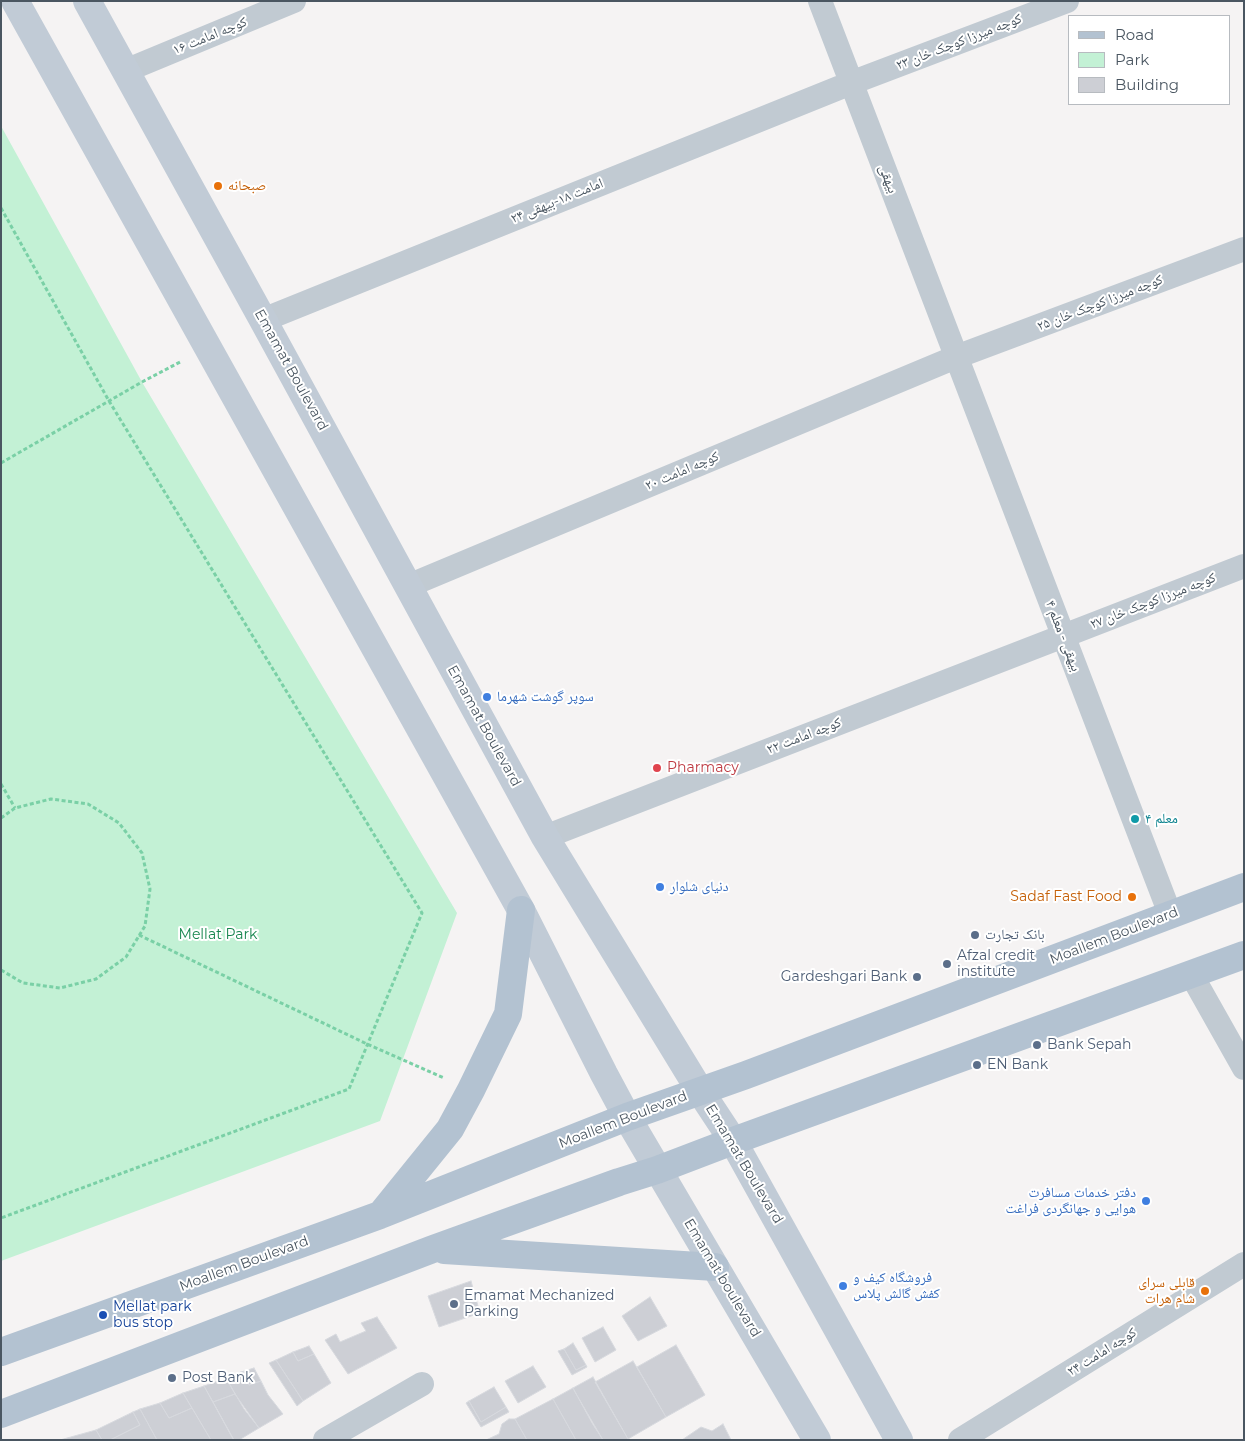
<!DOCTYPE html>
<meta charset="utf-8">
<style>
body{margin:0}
#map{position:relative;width:1245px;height:1441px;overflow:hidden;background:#f5f3f3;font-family:Montserrat,sans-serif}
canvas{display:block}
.frame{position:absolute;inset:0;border:2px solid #4a5661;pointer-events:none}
.legend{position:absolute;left:1068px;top:15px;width:162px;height:90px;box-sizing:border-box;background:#fff;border:1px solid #b7bbc0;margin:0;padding:6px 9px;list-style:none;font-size:15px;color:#4a5661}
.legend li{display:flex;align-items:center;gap:10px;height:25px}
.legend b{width:25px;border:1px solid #b7bbc0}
</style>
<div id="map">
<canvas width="1245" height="1441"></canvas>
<div class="frame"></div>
<ul class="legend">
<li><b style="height:6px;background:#b3c2d1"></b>Road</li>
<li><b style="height:14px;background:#c3f1d5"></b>Park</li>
<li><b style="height:14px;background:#cdcfd5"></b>Building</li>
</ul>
</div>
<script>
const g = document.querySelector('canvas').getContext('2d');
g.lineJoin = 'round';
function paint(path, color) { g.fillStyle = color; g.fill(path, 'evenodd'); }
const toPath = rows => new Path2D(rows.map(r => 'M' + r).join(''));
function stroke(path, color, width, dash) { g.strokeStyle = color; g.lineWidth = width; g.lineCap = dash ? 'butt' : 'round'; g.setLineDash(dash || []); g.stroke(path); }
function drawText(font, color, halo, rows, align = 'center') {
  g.font = font + ' Montserrat,"Noto Naskh Arabic",sans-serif'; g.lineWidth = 4; g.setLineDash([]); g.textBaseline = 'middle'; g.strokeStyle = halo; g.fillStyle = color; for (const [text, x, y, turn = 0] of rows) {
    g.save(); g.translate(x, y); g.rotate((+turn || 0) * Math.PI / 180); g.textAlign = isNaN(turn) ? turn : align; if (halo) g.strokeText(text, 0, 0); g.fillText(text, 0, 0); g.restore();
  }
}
const green = toPath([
 [1,126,142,382,457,913,380,1121,1,1261]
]);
const building = toPath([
 [471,1281,480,1313,439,1327,428,1296,471,1281],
 [650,1297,667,1326,638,1341,622,1316,650,1297],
 [377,1317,397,1348,348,1374,325,1340,336,1334,340,1342,366,1331,361,1323,377,1317],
 [603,1327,616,1350,595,1362,582,1338,603,1327],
 [573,1343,586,1365,576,1370,564,1349,573,1343],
 [676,1345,705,1395,666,1417,637,1367,676,1345],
 [309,1346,314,1354,298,1361,293,1352,309,1346],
 [564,1349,576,1370,586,1365,587,1367,572,1375,558,1351,564,1349],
 [293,1352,298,1361,314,1354,331,1383,303,1401,276,1360,293,1352],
 [276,1360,303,1401,297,1406,269,1363,276,1360],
 [633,1361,666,1417,628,1439,595,1382,633,1361],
 [533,1366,546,1387,518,1403,505,1381,533,1366],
 [254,1368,261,1381,249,1385,241,1372,254,1368],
 [241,1372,249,1385,261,1381,268,1395,283,1414,259,1428,244,1409,226,1378,241,1372],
 [593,1377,628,1439,628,1440,603,1440,575,1392,573,1388,593,1377],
 [226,1378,235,1394,213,1402,204,1386,226,1378],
 [204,1386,233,1439,234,1440,211,1440,183,1393,204,1386],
 [494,1387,506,1407,481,1422,469,1401,494,1387],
 [573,1388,592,1423,603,1440,576,1440,553,1399,573,1388],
 [183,1393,192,1408,169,1418,160,1403,183,1393],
 [235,1394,259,1428,239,1440,234,1440,213,1402,235,1394],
 [553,1399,576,1440,527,1440,515,1419,553,1399],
 [469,1401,481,1422,506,1407,509,1412,481,1427,466,1403,469,1401],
 [160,1403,169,1418,192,1408,211,1440,157,1440,140,1409,160,1403],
 [140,1409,157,1440,110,1440,140,1425,133,1412,140,1409],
 [133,1412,140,1425,110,1440,102,1440,96,1430,133,1412],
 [509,1419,515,1419,527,1440,486,1440,499,1434,502,1424,509,1419],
 [723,1424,731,1440,682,1440,701,1427,712,1431,723,1424],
 [96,1430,102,1440,60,1440,96,1430]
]);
const path = toPath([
 [1,208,109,401,422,913,349,1089,1,1218],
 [1,463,142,382,182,361],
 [1,784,15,808],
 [1,818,15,808,51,799,88,804,119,823,142,853,150,889,145,926,126,957,96,979,60,988,23,983,1,970],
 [139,935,367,1044,444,1078]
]);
const minor = toPath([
 [820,1,1170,914],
 [125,71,294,1],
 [263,320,851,83,1067,1],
 [408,586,956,357,1244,249],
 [545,837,1244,566],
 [1191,974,1244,1068],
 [325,1440,422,1384],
 [960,1440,1244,1264]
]);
const secondary = toPath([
 [15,1,521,910,604,1074,627,1117,817,1440],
 [87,1,263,320,545,837,700,1091,733,1141,899,1440]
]);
const primary = toPath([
 [382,1213,450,1129,471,1090,508,1014,521,910],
 [444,1250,715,1267],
 [1,1352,380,1215,627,1117,746,1075,1244,887],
 [1,1414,433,1249,619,1182,657,1170,733,1141,1244,955]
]);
const markers = [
 [218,186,5,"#e8710a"],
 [487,697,5,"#3f7fe0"],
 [657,768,5,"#e0444e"],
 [1135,819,5,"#0f9aa8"],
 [660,887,5,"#3f7fe0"],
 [1132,897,5,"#e8710a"],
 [975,935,5,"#5c6f8a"],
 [947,964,5,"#5c6f8a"],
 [917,977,5,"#5c6f8a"],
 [1037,1045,5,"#5c6f8a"],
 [977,1065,5,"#5c6f8a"],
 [1146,1201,5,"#3f7fe0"],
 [843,1286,5,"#3f7fe0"],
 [1205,1291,5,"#e8710a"],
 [454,1304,5,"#5c6f8a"],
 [103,1315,5,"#1a4fb4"],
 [172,1378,5,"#5c6f8a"]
];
const streetNames = [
 ["کوچه امامت ۱۶",210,36,-22],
 ["کوچه میرزا کوچک خان ۲۳",959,42,-21],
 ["بیهقی",888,179,69],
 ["امامت ۱۸-بیهقی ۲۴",557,201,-22],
 ["کوچه میرزا کوچک خان ۲۵",1100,303,-21],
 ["Emamat Boulevard",291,370,61],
 ["کوچه امامت ۲۰",682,471,-23],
 ["کوچه میرزا کوچک خان ۲۷",1153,601,-21],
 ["بیهقی - معلم ۴",1063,636,69],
 ["Emamat Boulevard",484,726,61],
 ["کوچه امامت ۲۲",804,736,-21],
 ["Moallem Boulevard",1114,936,-21],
 ["Moallem Boulevard",623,1120,-21],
 ["Emamat Boulevard",744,1164,59],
 ["Moallem Boulevard",244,1264,-20],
 ["Emamat boulevard",722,1278,59],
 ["کوچه امامت ۲۴",1102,1352,-32]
];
const foodNames = [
 ["صبحانه",228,186,"left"],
 ["Sadaf Fast Food",1122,897],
 ["قابلی سرای",1195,1283],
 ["شام هرات",1195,1299]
];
const shopNames = [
 ["سوپر گوشت شهرما",497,697],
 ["دنیای شلوار",670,887],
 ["دفتر خدمات مسافرت",1136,1193,"right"],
 ["هوایی و جهانگردی فراغت",1136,1209,"right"],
 ["فروشگاه کیف و",853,1278],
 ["کفش گالش پلاس",853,1294]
];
const healthNames = [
 ["Pharmacy",667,768]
];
const cultureNames = [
 ["معلم ۴",1145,819]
];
const parkNames = [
 ["Mellat Park",218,935]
];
const serviceNames = [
 ["بانک تجارت",985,935],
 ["Afzal credit",957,956],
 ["institute",957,972],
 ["Gardeshgari Bank",907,977,"right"],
 ["Bank Sepah",1047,1045],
 ["EN Bank",987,1065],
 ["Emamat Mechanized",464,1296],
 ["Parking",464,1312],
 ["Post Bank",182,1378]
];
const transitNames = [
 ["Mellat park",113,1307],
 ["bus stop",113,1323]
];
paint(green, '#c3f1d5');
paint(building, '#cdcfd5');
stroke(building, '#d7d9de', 1);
stroke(path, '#7ad0a6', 3, [4, 2.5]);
stroke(minor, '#c1cad2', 24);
stroke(secondary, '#c1cbd6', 28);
stroke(primary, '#b3c2d1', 28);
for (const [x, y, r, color] of markers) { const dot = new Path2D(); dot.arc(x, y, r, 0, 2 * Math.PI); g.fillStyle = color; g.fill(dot); stroke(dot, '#fff', 2); }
drawText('14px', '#4a5661', '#fff', streetNames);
drawText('14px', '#c56008', '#fff', foodNames, 'right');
drawText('14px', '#366cbe', '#fff', shopNames, 'left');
drawText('14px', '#be3a42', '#fff', healthNames, 'left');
drawText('14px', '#0d838f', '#fff', cultureNames, 'left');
drawText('14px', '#17864f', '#fff', parkNames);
drawText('14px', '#4e5e75', '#fff', serviceNames, 'left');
drawText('14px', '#164399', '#fff', transitNames, 'left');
</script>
